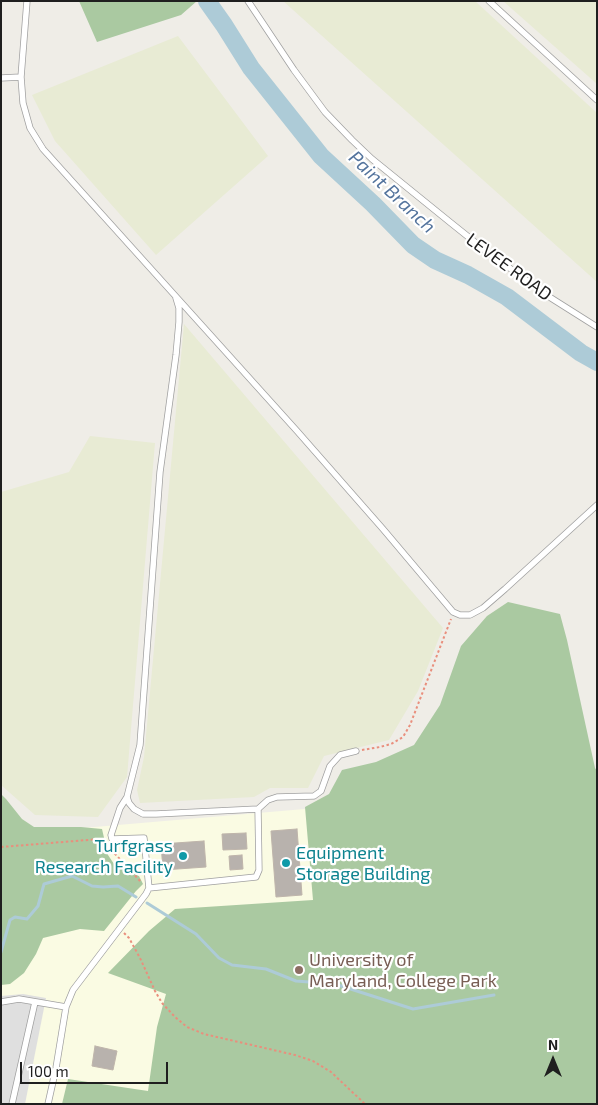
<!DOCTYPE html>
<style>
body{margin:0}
#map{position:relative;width:598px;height:1105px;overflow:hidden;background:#efede7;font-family:"Exo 2",sans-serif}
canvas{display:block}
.frame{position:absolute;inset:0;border:2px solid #1f1f1f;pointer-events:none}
.north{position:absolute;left:528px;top:1035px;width:50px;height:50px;-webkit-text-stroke:4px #fff;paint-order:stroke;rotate:0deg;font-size:14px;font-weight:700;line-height:20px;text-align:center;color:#1f1f1f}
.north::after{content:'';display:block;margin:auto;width:18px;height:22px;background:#1f1f1f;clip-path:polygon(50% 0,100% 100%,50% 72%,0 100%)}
.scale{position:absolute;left:20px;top:1062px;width:148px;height:22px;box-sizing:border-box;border:2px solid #1f1f1f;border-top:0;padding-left:6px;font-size:15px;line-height:18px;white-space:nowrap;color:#1f1f1f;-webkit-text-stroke:4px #fff;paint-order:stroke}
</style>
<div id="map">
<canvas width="598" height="1105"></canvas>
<div class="frame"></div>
<div class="north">N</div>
<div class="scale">100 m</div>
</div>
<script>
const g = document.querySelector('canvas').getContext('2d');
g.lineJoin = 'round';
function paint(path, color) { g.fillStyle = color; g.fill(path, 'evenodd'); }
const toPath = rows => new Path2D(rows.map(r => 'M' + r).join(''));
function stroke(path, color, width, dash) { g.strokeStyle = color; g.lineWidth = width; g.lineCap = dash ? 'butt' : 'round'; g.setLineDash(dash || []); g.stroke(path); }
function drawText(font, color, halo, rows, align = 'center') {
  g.font = font + ' "Exo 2",sans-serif'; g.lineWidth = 4.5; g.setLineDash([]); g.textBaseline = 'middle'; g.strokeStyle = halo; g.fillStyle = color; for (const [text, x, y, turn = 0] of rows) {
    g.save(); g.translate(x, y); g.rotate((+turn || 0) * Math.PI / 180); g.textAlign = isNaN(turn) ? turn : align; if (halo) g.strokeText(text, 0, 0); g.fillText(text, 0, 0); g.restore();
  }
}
const education = toPath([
 [363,804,597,1104,1,1104,1,835]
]);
const farmland = toPath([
 [283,1,475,1,597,113,597,282],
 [503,1,597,1,597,84],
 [178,36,268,156,156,255,55,141,32,95],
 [184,324,443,628,418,691,389,740,324,756,308,788,270,788,254,797,140,803,137,790,144,757],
 [90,436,155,443,127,777,98,817,35,815,1,785,1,492,69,472]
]);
const forest = toPath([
 [79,1,197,1,181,15,97,42],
 [508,602,560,614,567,640,595,768,597,771,597,1104,62,1104,68,1079,148,1091,157,1027,166,994,108,973,149,931,175,909,313,900,305,807,329,794,342,770,376,762,414,745,440,705,461,646,487,616],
 [1,794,6,799,22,819,34,827,81,827,102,829,108,855,114,864,139,876,143,884,136,891,104,931,80,929,43,938,36,954,24,973,10,984,1,985]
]);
const parking = toPath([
 [23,994,46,998,25,1104,1,1104,1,996]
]);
const stream = toPath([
 [147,903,196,934,219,958,232,965,266,969,296,981,335,984,413,1009,494,995],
 [1,952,10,920,15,917,27,919,38,906,44,884,72,876,92,886,103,887,118,886,136,897]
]);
const river = toPath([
 [207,1,224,25,251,68,321,156,373,204,413,245,435,260,468,275,507,297,581,353,597,362]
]);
const building = toPath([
 [297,829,302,895,276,897,271,831,297,829],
 [246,833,247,849,223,850,222,834,246,833],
 [204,841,206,867,163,870,161,844,204,841],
 [242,855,243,869,230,870,229,856,242,855],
 [95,1046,117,1051,113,1070,92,1066,95,1046]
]);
const path = toPath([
 [362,750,380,747,391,744,403,737,410,725,451,619],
 [1,847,100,839,105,843,141,882],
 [124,933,129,938,140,958,155,991,162,1003,175,1017,187,1027,204,1034,295,1055,313,1061,331,1072,365,1104]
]);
const lane = toPath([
 [27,1,21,77,23,103,30,128,43,149,297,431,383,529,453,612,460,615,470,615,483,608,505,589,597,505],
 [248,1,294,70,325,112,352,140,372,159,451,223,486,251,551,298,597,327],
 [489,1,597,100],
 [1,78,21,77],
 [127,797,129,803,134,809,143,814,156,814,258,809,268,800,277,797,314,796,321,791,330,766,340,755,356,751],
 [149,888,256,877,259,870,258,809],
 [1,1002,19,999,66,1007],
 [12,1104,35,1002],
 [48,1104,56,1068,66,1007,73,990,146,894,149,888,144,838,112,839,111,835,120,808,127,797,140,745,160,472,176,355,179,322,179,308,176,298]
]);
const markers = [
 [183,856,5,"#0f9aa8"],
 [286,863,5,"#0f9aa8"],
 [299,970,5,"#8d6e63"]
];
const streetNames = [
 ["LEVEE ROAD",509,267,36]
];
const cultureNames = [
 ["Turfgrass",173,846],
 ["Research Facility",173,867],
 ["Equipment",296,853,"left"],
 ["Storage Building",296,874,"left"]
];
const educationNames = [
 ["University of",309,960],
 ["Maryland, College Park",309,981]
];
const waterNames = [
 ["Paint Branch",392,192,43]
];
paint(education, '#fafbe3');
paint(farmland, '#e8ebd4');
paint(forest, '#aac9a1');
paint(parking, '#dfdfdf');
stroke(stream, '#adcbd7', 3);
stroke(river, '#adcbd7', 18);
paint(building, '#b8b2ad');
stroke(building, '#bfb5ab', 1);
stroke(lane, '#a0a0a0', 7);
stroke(path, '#e98f7d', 2, [2.5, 2.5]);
stroke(lane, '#fff', 5.5);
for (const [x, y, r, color] of markers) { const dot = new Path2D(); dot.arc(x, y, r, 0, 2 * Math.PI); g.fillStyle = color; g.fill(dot); stroke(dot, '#fff', 2); }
drawText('18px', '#1f1f1f', '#fff', streetNames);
drawText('18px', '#0d838f', '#fff', cultureNames, 'right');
drawText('18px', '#785e54', '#fff', educationNames, 'left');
drawText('italic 19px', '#54749d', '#fff', waterNames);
</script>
